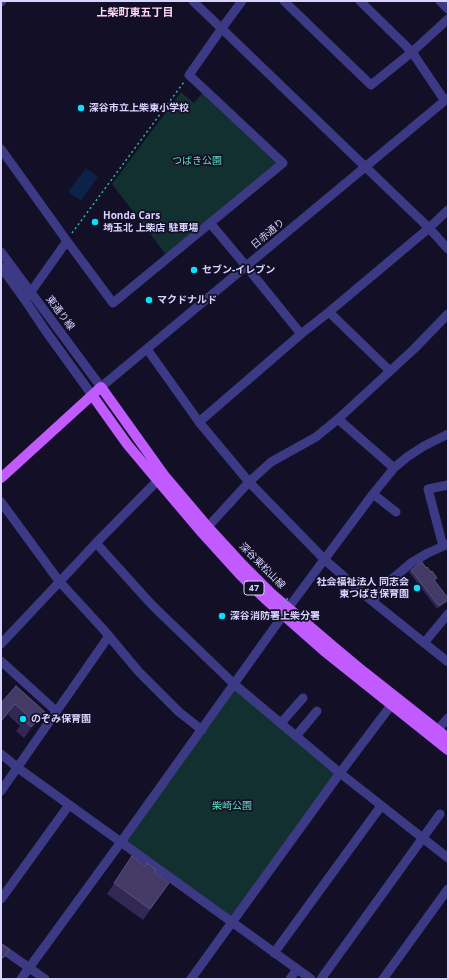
<!DOCTYPE html>
<meta charset="utf-8">
<style>
body{margin:0}
#map{position:relative;width:449px;height:980px;overflow:hidden;background:#130f26;font-family:"Open Sans",sans-serif}
canvas{display:block}
.frame{position:absolute;inset:0;border:2px solid #d9d4ff;pointer-events:none}
</style>
<div id="map">
<canvas width="449" height="980"></canvas>
<div class="frame"></div>
</div>
<script>
const g = document.querySelector('canvas').getContext('2d');
g.lineJoin = 'round';
function paint(path, color) { g.fillStyle = color; g.fill(path, 'evenodd'); }
const toPath = rows => new Path2D(rows.map(r => 'M' + r).join(''));
function stroke(path, color, width, dash) { g.strokeStyle = color; g.lineWidth = width; g.lineCap = dash ? 'butt' : 'round'; g.setLineDash(dash || []); g.stroke(path); }
function drawText(font, color, halo, rows, align = 'center') {
  g.font = font + ' "Open Sans","Noto Sans JP",sans-serif'; g.lineWidth = 3.5; g.setLineDash([]); g.textBaseline = 'middle'; g.strokeStyle = halo; g.fillStyle = color; for (const [text, x, y, turn = 0] of rows) {
    g.save(); g.translate(x, y); g.rotate((+turn || 0) * Math.PI / 180); g.textAlign = isNaN(turn) ? turn : align; if (halo) g.strokeText(text, 0, 0); g.fillText(text, 0, 0); g.restore();
  }
}
const green = toPath([
 [204,91,281,163,167,256,112,184,181,92,194,103],
 [234,684,340,773,232,923,121,842]
]);
const water = toPath([
 [86,168,98,177,81,201,68,192]
]);
const path = toPath([
 [72,233,184,82]
]);
const minor = toPath([
 [193,1,429,228,448,249],
 [284,1,371,85,412,52,448,19],
 [360,1,412,52,445,101],
 [440,1,448,9],
 [1,2,2,1],
 [1,149,67,241,113,303,283,163,189,75,222,28,242,1],
 [210,223,246,266,301,334],
 [1,252,101,387,448,98],
 [1,267,25,300,45,330,92,395],
 [28,296,67,241],
 [329,312,390,371],
 [147,349,199,422,249,482,325,560,372,601,448,662],
 [338,419,394,468],
 [199,422,301,334,329,312,429,228,448,210],
 [373,494,396,512],
 [1,502,59,581,103,629,139,672,179,712,202,730],
 [204,531,249,482,271,462,316,437,338,419,414,349,448,314],
 [96,543,152,605,234,684,340,773,448,858],
 [443,546,428,489,448,485],
 [372,601,391,580,411,563,428,553,448,544],
 [424,643,448,614],
 [1,644,96,543,162,476],
 [1,661,56,711],
 [281,723,303,698],
 [434,734,448,718],
 [296,736,317,711],
 [1,754,18,768,311,979],
 [1,791,109,636],
 [1,899,69,805],
 [1,948,45,979],
 [274,953,381,806],
 [21,979,121,842,289,607,373,494,394,468,407,457,424,446,448,434],
 [191,979,340,773,395,700],
 [290,979,297,969],
 [321,979,440,814],
 [383,979,448,889]
]);
const major = toPath([
 [92,395,127,444,158,481,202,533,241,576,265,599,324,651,448,750],
 [1,478,101,387,164,475,208,527,241,563,271,593,333,646,363,671,448,738]
]);
const pathBridge = toPath([
 [275,616,288,598]
]);
const wall = toPath([
 [411,570,435,581,448,598,448,600,447,602,437,609,409,572],
 [16,686,45,712,38,722,24,738,16,731,20,726,8,715,1,723,1,703],
 [132,856,169,883,143,920,107,894]
]);
const shadedWall = toPath([
 [448,600,447,602,437,609,439,606],
 [15,704,8,715,1,723,1,721],
 [45,712,38,722,24,738,31,727]
]);
const building = toPath([
 [422,562,426,568,427,567,431,572,432,571,437,578,434,580,448,598,448,600,439,606,411,570,422,562],
 [16,686,45,712,31,727,24,720,28,716,15,704,1,721,1,703,16,686],
 [132,856,145,866,147,863,156,870,154,872,169,883,150,909,114,883,132,856],
 [1,944,9,950,3,958,1,957,1,944]
]);
const markers = [
 [81,108,4,"#00e5ff"],
 [95,222,4,"#00e5ff"],
 [194,270,4,"#00e5ff"],
 [149,300,4,"#00e5ff"],
 [417,588,4,"#00e5ff"],
 [222,616,4,"#00e5ff"],
 [23,719,4,"#00e5ff"]
];
const shields = [
 [254,588,20]
];
const shieldNames = [
 ["47",254,588]
];
const poiNames = [
 ["深谷市立上柴東小学校",89,108],
 ["Honda Cars",103,216],
 ["埼玉北 上柴店 駐車場",103,228],
 ["セブン-イレブン",202,270],
 ["マクドナルド",157,300],
 ["社会福祉法人 同志会",409,582,"right"],
 ["東つばき保育園",409,594,"right"],
 ["深谷消防署上柴分署",230,616],
 ["のぞみ保育園",31,719]
];
const parkNames = [
 ["つばき公園",197,161],
 ["柴崎公園",232,806]
];
const streetNames = [
 ["日赤通り",268,234,-40],
 ["東通り線",60,313,53],
 ["深谷東松山線",262,566,45]
];
const neighbourhoodNames = [
 ["上柴町東五丁目",135,13]
];
paint(green, '#12302f');
paint(water, '#0c2248');
stroke(path, '#2fb8b0', 1.5, [2, 3]);
stroke(minor, '#3d3a85', 9);
stroke(major, '#c25bff', 10);
stroke(pathBridge, '#2fb8b0', 1.5, [2, 3]);
paint(wall, '#312854');
paint(shadedWall, '#1d163a');
paint(building, '#433a66');
stroke(building, '#5a527e', 1);
for (const [x, y, r, color] of markers) { const dot = new Path2D(); dot.arc(x, y, r, 0, 2 * Math.PI); g.fillStyle = color; g.fill(dot); stroke(dot, '#130f26', 1.5); }
for (const [x, y, w] of shields) { const box = new Path2D(); box.roundRect(x - w / 2, y - 7, w, 14, 3); g.fillStyle = '#130f26'; g.fill(box); stroke(box, '#d9d4ff', 1); }
drawText('bold 9px', '#d9d4ff', null, shieldNames);
drawText('bold 10px', '#d9d4ff', '#130f26', poiNames, 'left');
drawText('10px', '#5fe0c0', '#130f26', parkNames);
drawText('10px', '#d9d4ff', '#130f26', streetNames);
drawText('bold 11px', '#ffd6f0', '#130f26', neighbourhoodNames);
</script>
